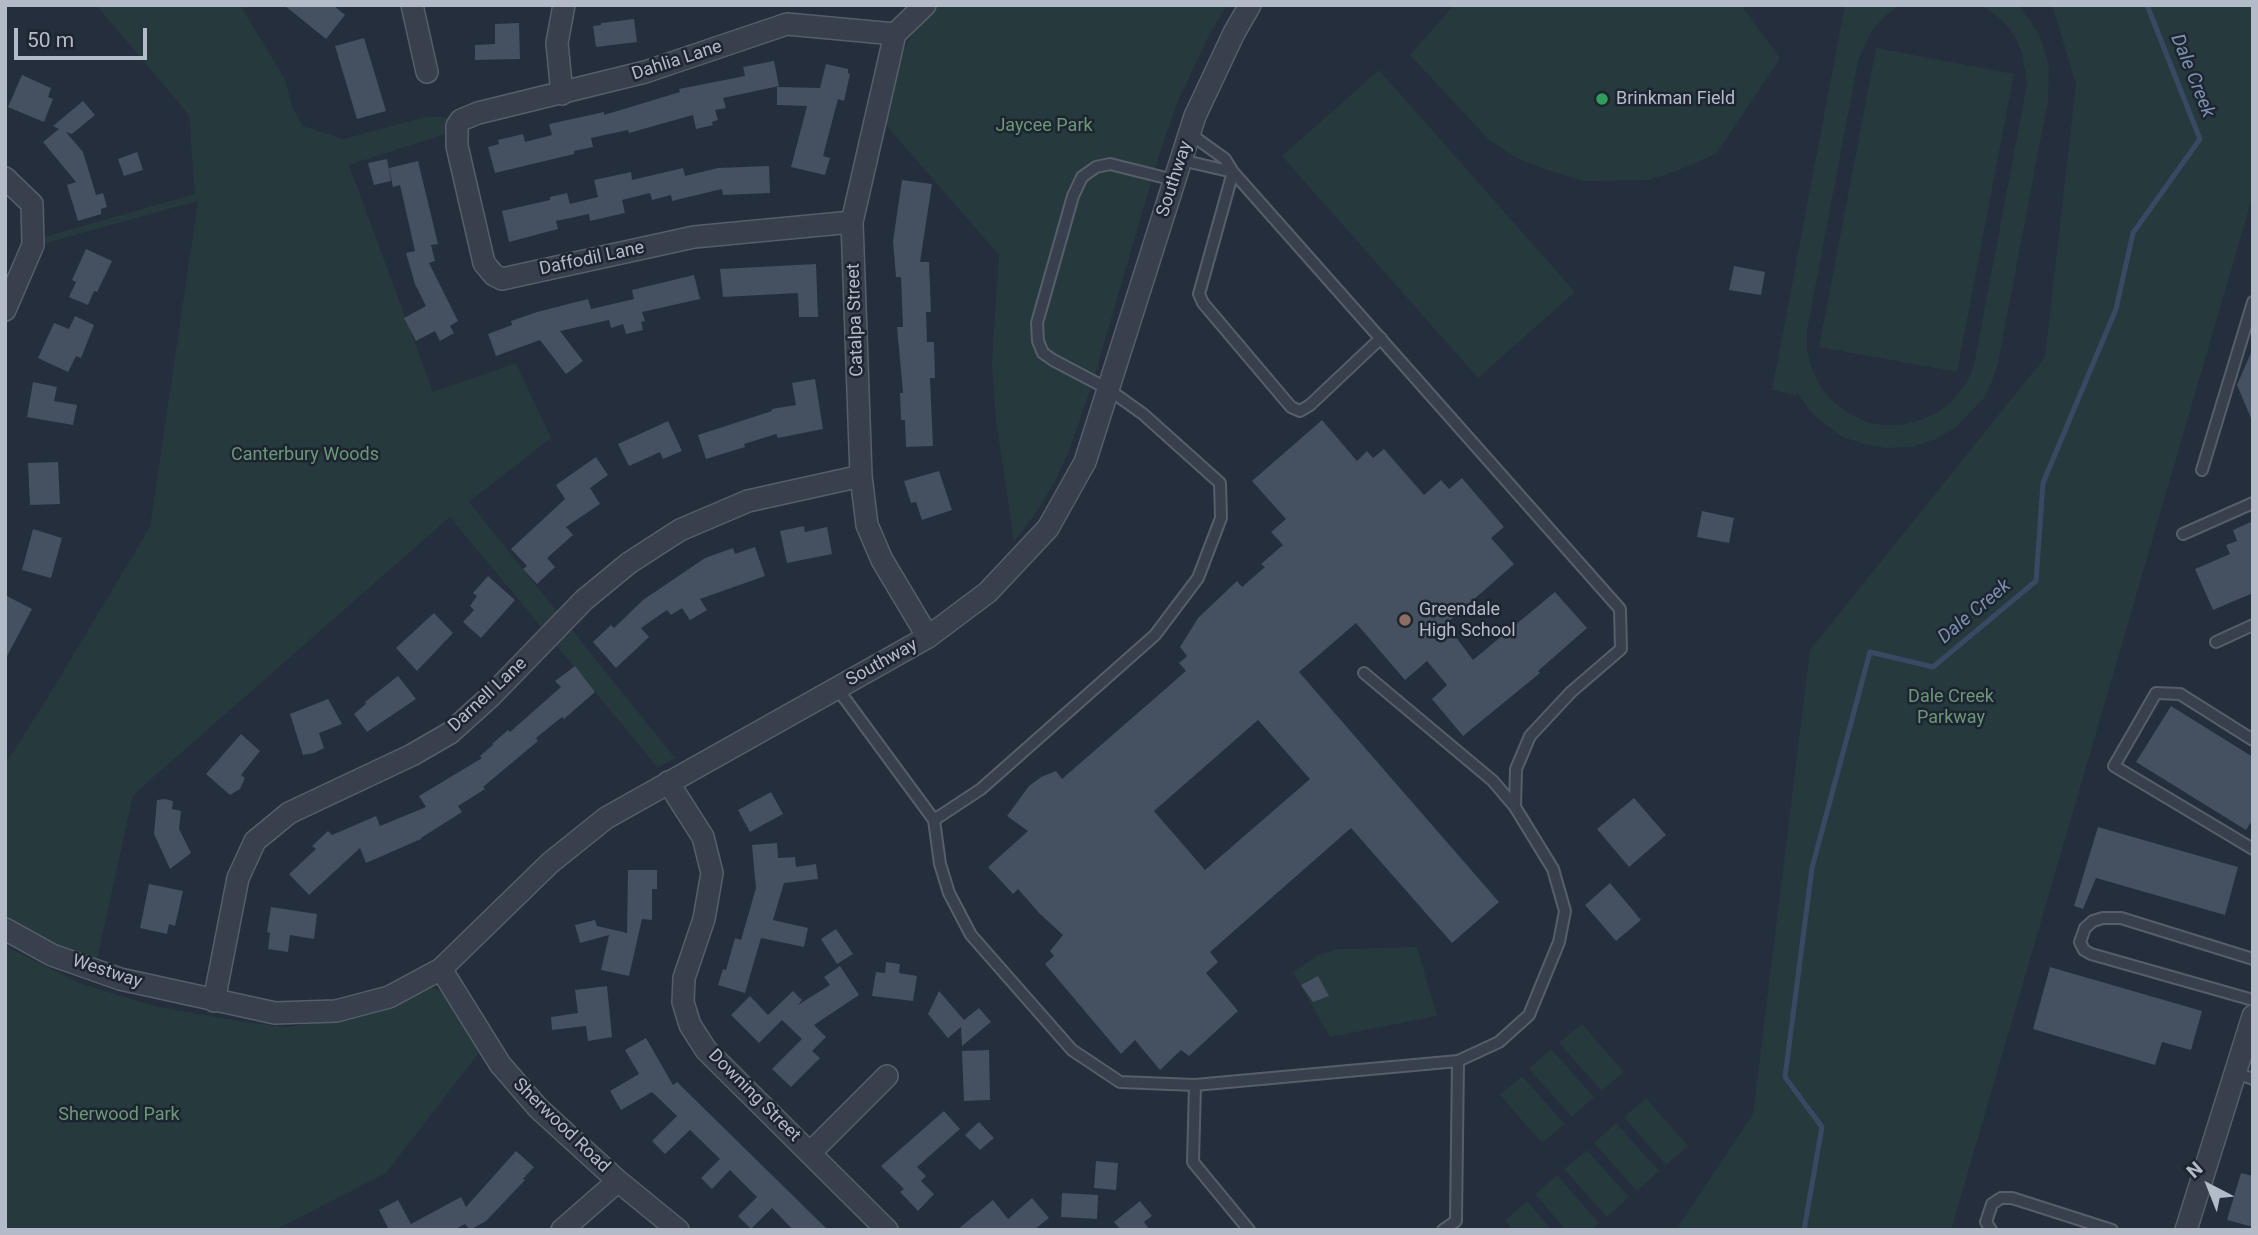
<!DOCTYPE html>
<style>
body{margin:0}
#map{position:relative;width:2258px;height:1235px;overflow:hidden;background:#242e3c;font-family:Roboto,sans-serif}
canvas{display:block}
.frame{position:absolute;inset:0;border:7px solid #b4bbc8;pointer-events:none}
.north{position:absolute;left:2174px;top:1151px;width:70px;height:70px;-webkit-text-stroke:5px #1d2531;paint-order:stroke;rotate:318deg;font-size:19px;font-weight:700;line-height:28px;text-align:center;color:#b4bbc8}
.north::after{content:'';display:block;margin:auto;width:24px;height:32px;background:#b4bbc8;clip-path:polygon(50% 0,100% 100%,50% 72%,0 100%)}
.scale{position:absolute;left:14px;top:28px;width:133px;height:32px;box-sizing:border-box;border:4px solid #b4bbc8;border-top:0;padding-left:9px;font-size:21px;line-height:24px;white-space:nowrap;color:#b4bbc8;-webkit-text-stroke:5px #1d2531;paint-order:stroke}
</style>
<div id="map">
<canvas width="2258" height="1235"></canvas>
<div class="frame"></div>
<div class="north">N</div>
<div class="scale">50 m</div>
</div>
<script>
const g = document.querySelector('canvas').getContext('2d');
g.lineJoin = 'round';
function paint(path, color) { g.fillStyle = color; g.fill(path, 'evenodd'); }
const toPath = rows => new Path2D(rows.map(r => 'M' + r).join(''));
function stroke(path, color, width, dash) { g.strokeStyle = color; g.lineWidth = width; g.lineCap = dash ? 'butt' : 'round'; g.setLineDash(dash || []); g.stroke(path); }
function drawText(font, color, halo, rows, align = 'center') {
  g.font = font + ' Roboto,sans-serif'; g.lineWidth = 5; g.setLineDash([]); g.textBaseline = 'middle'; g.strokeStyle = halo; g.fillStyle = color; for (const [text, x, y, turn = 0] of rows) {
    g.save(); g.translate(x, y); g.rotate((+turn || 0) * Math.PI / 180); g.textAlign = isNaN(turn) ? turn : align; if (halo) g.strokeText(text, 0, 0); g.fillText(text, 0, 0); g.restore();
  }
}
const green = toPath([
 [96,5,240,5,285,79,293,109,303,126,343,139,429,116,450,118,445,134,349,165,433,392,516,363,551,438,469,502,675,758,658,768,450,517,133,795,96,964,62,949,5,917,5,764,45,702,150,527,198,201,42,244,44,237,195,194,189,115],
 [940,5,1227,5,1210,33,1177,103,1157,162,1092,385,1069,451,1055,481,1038,510,1014,542,996,420,992,363,999,255,884,123,903,52,911,36],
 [1454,5,1741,5,1780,58,1717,153,1677,171,1648,180,1584,181,1544,169,1515,157,1489,140,1410,55],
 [1845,5,1900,5,1884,17,1871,32,1858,61,1807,331,1807,350,1812,369,1819,384,1830,399,1847,412,1866,422,1881,425,1900,425,1918,421,1935,414,1950,403,1962,389,1971,374,1975,360,2027,84,2022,53,2014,35,2002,20,1982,5,2019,5,2039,34,2049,65,2048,100,1998,363,1992,381,1984,398,1955,428,1936,439,1912,447,1886,448,1864,444,1843,437,1822,422,1809,410,1797,392,1796,395,1772,390],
 [2052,5,2250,5,2253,15,2253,195,1951,1230,1676,1230,1753,1114,1810,650,2045,357,2076,84],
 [1876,48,2014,74,1957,372,1819,347],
 [1379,70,1575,292,1478,378,1282,156],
 [5,946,79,983,154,1006,250,1023,287,1027,362,1016,389,1008,429,988,435,988,447,997,481,1050,386,1173,275,1230,5,1230],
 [1417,947,1437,1016,1330,1037,1293,972,1318,955,1339,949],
 [1582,1024,1624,1072,1602,1091,1559,1043],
 [1551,1049,1594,1097,1572,1117,1529,1069],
 [1522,1076,1565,1124,1542,1143,1500,1095],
 [1646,1098,1688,1146,1666,1165,1624,1117],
 [1616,1123,1659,1171,1637,1191,1594,1143],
 [1587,1150,1629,1197,1607,1217,1564,1169],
 [1557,1175,1599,1223,1592,1230,1566,1230,1535,1194],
 [1527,1201,1552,1230,1513,1230,1505,1221]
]);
const stream = toPath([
 [1804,1230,1822,1127,1785,1077,1812,868,1870,652,1933,667,2036,581,2043,483,2116,309,2133,233,2200,139,2147,5]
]);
const building = toPath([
 [284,5,333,5,345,15,326,39],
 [634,19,637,42,596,47,593,26,601,25,601,23],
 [519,23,520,59,475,60,475,45,495,44,495,24],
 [364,38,386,111,357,119,335,46],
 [774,61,779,86,723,98,726,108,715,110,718,120,712,122,713,125,696,129,693,115,629,133,628,130,591,138,593,147,574,151,574,154,495,173,488,147,499,144,498,140,523,134,525,142,552,135,549,124,604,112,604,115,680,92,679,89,745,76,743,67],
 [826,64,848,69,848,73,850,74,844,101,838,99,823,156,830,158,825,175,791,167,807,106,777,105,777,87,820,88],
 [22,75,51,88,48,97,53,99,44,122,8,107],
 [83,101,95,115,72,134,66,132,83,152,96,195,103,193,107,207,101,209,101,214,78,221,67,185,76,182,43,142,59,129,53,126],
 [137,152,143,170,124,176,118,159],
 [387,159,391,181,374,185,368,163],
 [418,161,438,244,431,245,435,261,429,263,458,321,450,326,454,333,440,341,435,331,416,341,404,318,426,306,415,284,406,253,415,251,400,185,393,187,389,168],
 [769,166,770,193,723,195,722,189,672,201,671,195,652,200,650,193,622,200,625,213,590,221,589,214,556,221,558,229,509,242,502,211,550,200,550,197,567,193,570,204,598,197,594,180,631,172,632,180,683,168,685,176,718,168],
 [902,180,932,184,920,262,929,262,931,312,926,312,927,342,934,342,935,378,930,378,933,446,906,447,905,420,901,420,900,393,903,393,897,327,903,327,901,277,896,277,893,241],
 [86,249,112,261,97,292,94,291,88,305,69,297,76,282,72,280],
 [816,264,818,317,799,317,798,293,723,297,720,269],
 [1734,266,1765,272,1761,295,1729,290],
 [694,275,700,299,642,312,645,321,641,322,643,330,626,334,623,324,611,328,609,320,560,331,583,361,566,374,540,340,496,356,488,334,512,325,511,321,537,312,588,299,591,309,634,299,632,290],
 [75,316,94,325,81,358,76,356,68,372,38,358,54,323,69,329],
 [2253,348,2253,423,2237,385],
 [815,379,823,429,778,438,776,434,744,444,745,447,706,459,698,435,772,411,772,409,796,405,792,383],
 [33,382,57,387,54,401,77,405,73,425,27,417],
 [1322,420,1357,461,1367,451,1373,458,1384,449,1424,495,1441,480,1449,489,1462,478,1504,527,1491,538,1514,564,1446,624,1473,660,1555,592,1587,628,1538,671,1540,673,1463,736,1432,699,1447,685,1427,661,1405,680,1356,623,1299,672,1499,902,1452,943,1351,828,1210,952,1218,962,1206,973,1238,1011,1189,1056,1181,1050,1160,1070,1135,1040,1121,1054,1045,964,1054,956,1050,951,1063,935,1040,914,1018,889,1013,894,988,867,1028,831,1007,816,1029,786,1041,777,1056,771,1062,779,1186,671,1179,663,1187,656,1180,647,1198,618,1237,581,1242,587,1265,567,1261,564,1283,545,1271,532,1286,519,1252,481],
 [1258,720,1310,779,1205,870,1154,811],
 [668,421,682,451,663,459,660,452,629,466,618,444],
 [596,457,608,475,590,488,600,504,566,527,573,535,547,558,555,567,537,584,523,569,527,566,511,549,565,499,556,485],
 [58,462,60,504,30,505,28,463],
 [939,471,952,510,922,520,916,502,911,503,904,481],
 [1702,511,1734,518,1729,543,1697,537],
 [2253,521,2253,593,2213,610,2195,569,2230,554,2226,545,2237,541,2233,530],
 [804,526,805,532,827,527,832,554,787,563,780,531],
 [33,529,62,538,51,578,22,570],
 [755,547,765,576,700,599,707,610,690,620,682,608,671,615,667,610,641,628,649,637,616,668,593,642,611,625,614,628,643,600,705,558,733,548,735,554],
 [488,576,515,600,481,638,463,622,474,610,470,606,477,596,473,593],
 [5,595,32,609,5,660],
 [434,613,453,633,417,671,396,648],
 [575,666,595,692,564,719,562,717,536,738,538,741,483,787,485,789,458,806,462,812,421,838,421,839,366,863,360,848,309,895,289,874,316,849,312,846,328,831,332,835,376,816,380,826,426,807,419,796,482,758,480,756,493,745,492,744,508,730,510,732,561,687,555,681],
 [398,676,416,699,367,732,354,714,366,704,365,702],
 [328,699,342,724,319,733,324,748,314,753,303,755,290,714],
 [2171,706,2253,757,2253,819,2246,830,2136,762],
 [241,734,260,751,241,775,245,778,240,789,230,795,206,774],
 [771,792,783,814,750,832,738,810],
 [1634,798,1666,835,1629,867,1597,829],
 [165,799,173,801,172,809,181,811,179,829,191,853,170,869,154,834,157,800],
 [2098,827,2238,867,2225,915,2096,878,2083,909,2074,906],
 [777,843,778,858,795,857,796,867,816,864,818,879,784,883,773,920,808,928,804,947,761,938,745,993,718,985,723,969,726,970,735,938,741,940,756,888,752,845],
 [628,870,657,870,657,889,652,889,652,920,642,919,629,976,601,970,609,935,580,943,575,925,595,920,597,926,627,933],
 [1610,883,1641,920,1616,941,1585,905],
 [149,884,183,891,175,926,169,924,167,934,140,928],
 [271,907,317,914,314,939,290,935,288,952,268,949,270,933,267,932],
 [836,929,853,954,837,964,821,939],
 [886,962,900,964,899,973,917,976,913,1001,872,996,876,972,885,973],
 [840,966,859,995,814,1025,826,1037,812,1051,820,1058,791,1087,772,1069,802,1039,782,1020,759,1043,731,1015,750,996,768,1015,793,991,802,1000,798,1005,830,985,824,977],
 [2050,967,2202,1011,2191,1050,2162,1042,2155,1065,2033,1029],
 [1318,976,1329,996,1313,1002,1301,985],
 [607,986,612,1037,588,1041,586,1026,552,1030,551,1017,578,1013,575,990],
 [939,991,964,1020,979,1008,991,1022,962,1046,961,1027,948,1038,928,1014],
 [646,1038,673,1085,677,1082,828,1230,793,1230,772,1208,751,1229,738,1216,757,1197,730,1170,712,1189,701,1178,720,1159,690,1130,665,1154,652,1141,677,1116,652,1092,621,1110,610,1091,639,1074,625,1050],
 [989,1050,990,1100,964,1101,962,1051],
 [944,1111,960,1129,917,1167,926,1176,921,1181,934,1194,918,1211,900,1192,904,1189,881,1166],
 [979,1122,994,1138,980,1150,965,1135],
 [516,1151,534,1167,523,1179,525,1180,486,1221,470,1230,465,1224,454,1230,389,1230,379,1210,398,1200,411,1224,461,1197,466,1207],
 [1096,1161,1118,1163,1116,1190,1094,1188],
 [2241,1173,2253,1176,2253,1227,2227,1220],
 [1062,1193,1098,1195,1097,1219,1061,1217],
 [1032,1198,1049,1218,1034,1230,957,1230,993,1200,1008,1219],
 [1140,1201,1152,1216,1144,1222,1150,1230,1121,1230,1114,1222]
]);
const service = toPath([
 [1189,133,1225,159,1233,172,1620,609,1621,649,1571,692,1530,736,1516,769,1515,807],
 [1181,160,1233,172],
 [1233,172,1199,294,1203,303,1291,407,1300,411,1310,405,1381,338],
 [2202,470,2253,302],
 [2183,534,2253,503],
 [2216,642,2253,625],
 [1364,673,1493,781,1515,807,1553,869,1565,911,1559,942,1529,1015,1499,1042,1458,1061,1456,1221,1443,1230],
 [837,688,934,820,940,864,949,893,971,935,1072,1050,1120,1082,1195,1085,1193,1162,1249,1230],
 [2253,740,2180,694,2156,693,2114,766,2253,849],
 [934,820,981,789,1155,635,1198,578,1221,518,1220,483,1143,414,1108,389,1053,360,1043,353,1038,341,1037,323,1073,196,1082,177,1096,167,1110,164,1174,180],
 [2253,959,2121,918,2103,918,2093,921,2085,928,2080,942,2084,950,2091,954,2253,1000],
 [2236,1073,2253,1079],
 [1195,1085,1458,1061],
 [1991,1230,1986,1222,1992,1204,2001,1198,2012,1198,2112,1230]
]);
const minor = toPath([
 [412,5,427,72],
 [925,5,895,34,852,222,861,476,867,525,882,560,928,637],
 [562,94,557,43,564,5],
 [5,178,32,204,33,245,5,310],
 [852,222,694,237,502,279,494,275,484,263,457,146,457,126,461,120,478,113,645,72,787,24,895,34],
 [668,782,703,837,712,873,704,919,684,978,683,1002,690,1025,706,1050,887,1230],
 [5,929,52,955,120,979,275,1013,336,1011,389,997,441,969,550,863,606,818,928,637,988,592,1048,528,1085,462,1195,116,1234,33,1250,5],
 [441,969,500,1064,538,1108,618,1181,678,1230],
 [214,1001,238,878,255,841,289,813,412,755,450,733,492,695,584,600,629,563,680,530,748,501,861,476],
 [811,1152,887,1076],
 [562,1230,618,1181],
 [2186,1230,2253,1016]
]);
const markers = [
 [1602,99,7,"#2e9e5b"],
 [1405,620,7,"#8d6e63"]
];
const streetNames = [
 ["Dahlia Lane",677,61,-18],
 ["Southway",1175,179,-72],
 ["Daffodil Lane",592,259,-12],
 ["Catalpa Street",856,320,-92],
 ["Southway",882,663,-29],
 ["Darnell Lane",488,695,-43],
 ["Westway",107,972,18],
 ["Downing Street",754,1096,45],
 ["Sherwood Road",561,1126,44]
];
const poiNames = [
 ["Brinkman Field",1616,99],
 ["Greendale",1419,610],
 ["High School",1419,631]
];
const parkNames = [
 ["Jaycee Park",1044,126],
 ["Canterbury Woods",305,455],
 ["Dale Creek",1951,697],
 ["Parkway",1951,718],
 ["Sherwood Park",119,1115]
];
const waterNames = [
 ["Dale Creek",2192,76,68],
 ["Dale Creek",1975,612,-40]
];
paint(green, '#263a3d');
stroke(stream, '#394963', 5);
paint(building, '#455060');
stroke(service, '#565e6a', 14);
stroke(minor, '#565e6a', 24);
stroke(service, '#38404d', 10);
stroke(minor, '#38404d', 21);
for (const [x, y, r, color] of markers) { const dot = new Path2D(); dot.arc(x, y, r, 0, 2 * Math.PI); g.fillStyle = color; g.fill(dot); stroke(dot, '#1d2531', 2.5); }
drawText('18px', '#b4bbc8', '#1d2531', streetNames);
drawText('18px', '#b4bbc8', '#1d2531', poiNames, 'left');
drawText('18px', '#6c9877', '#1d2531', parkNames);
drawText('italic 19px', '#7c90af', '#1d2531', waterNames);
</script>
